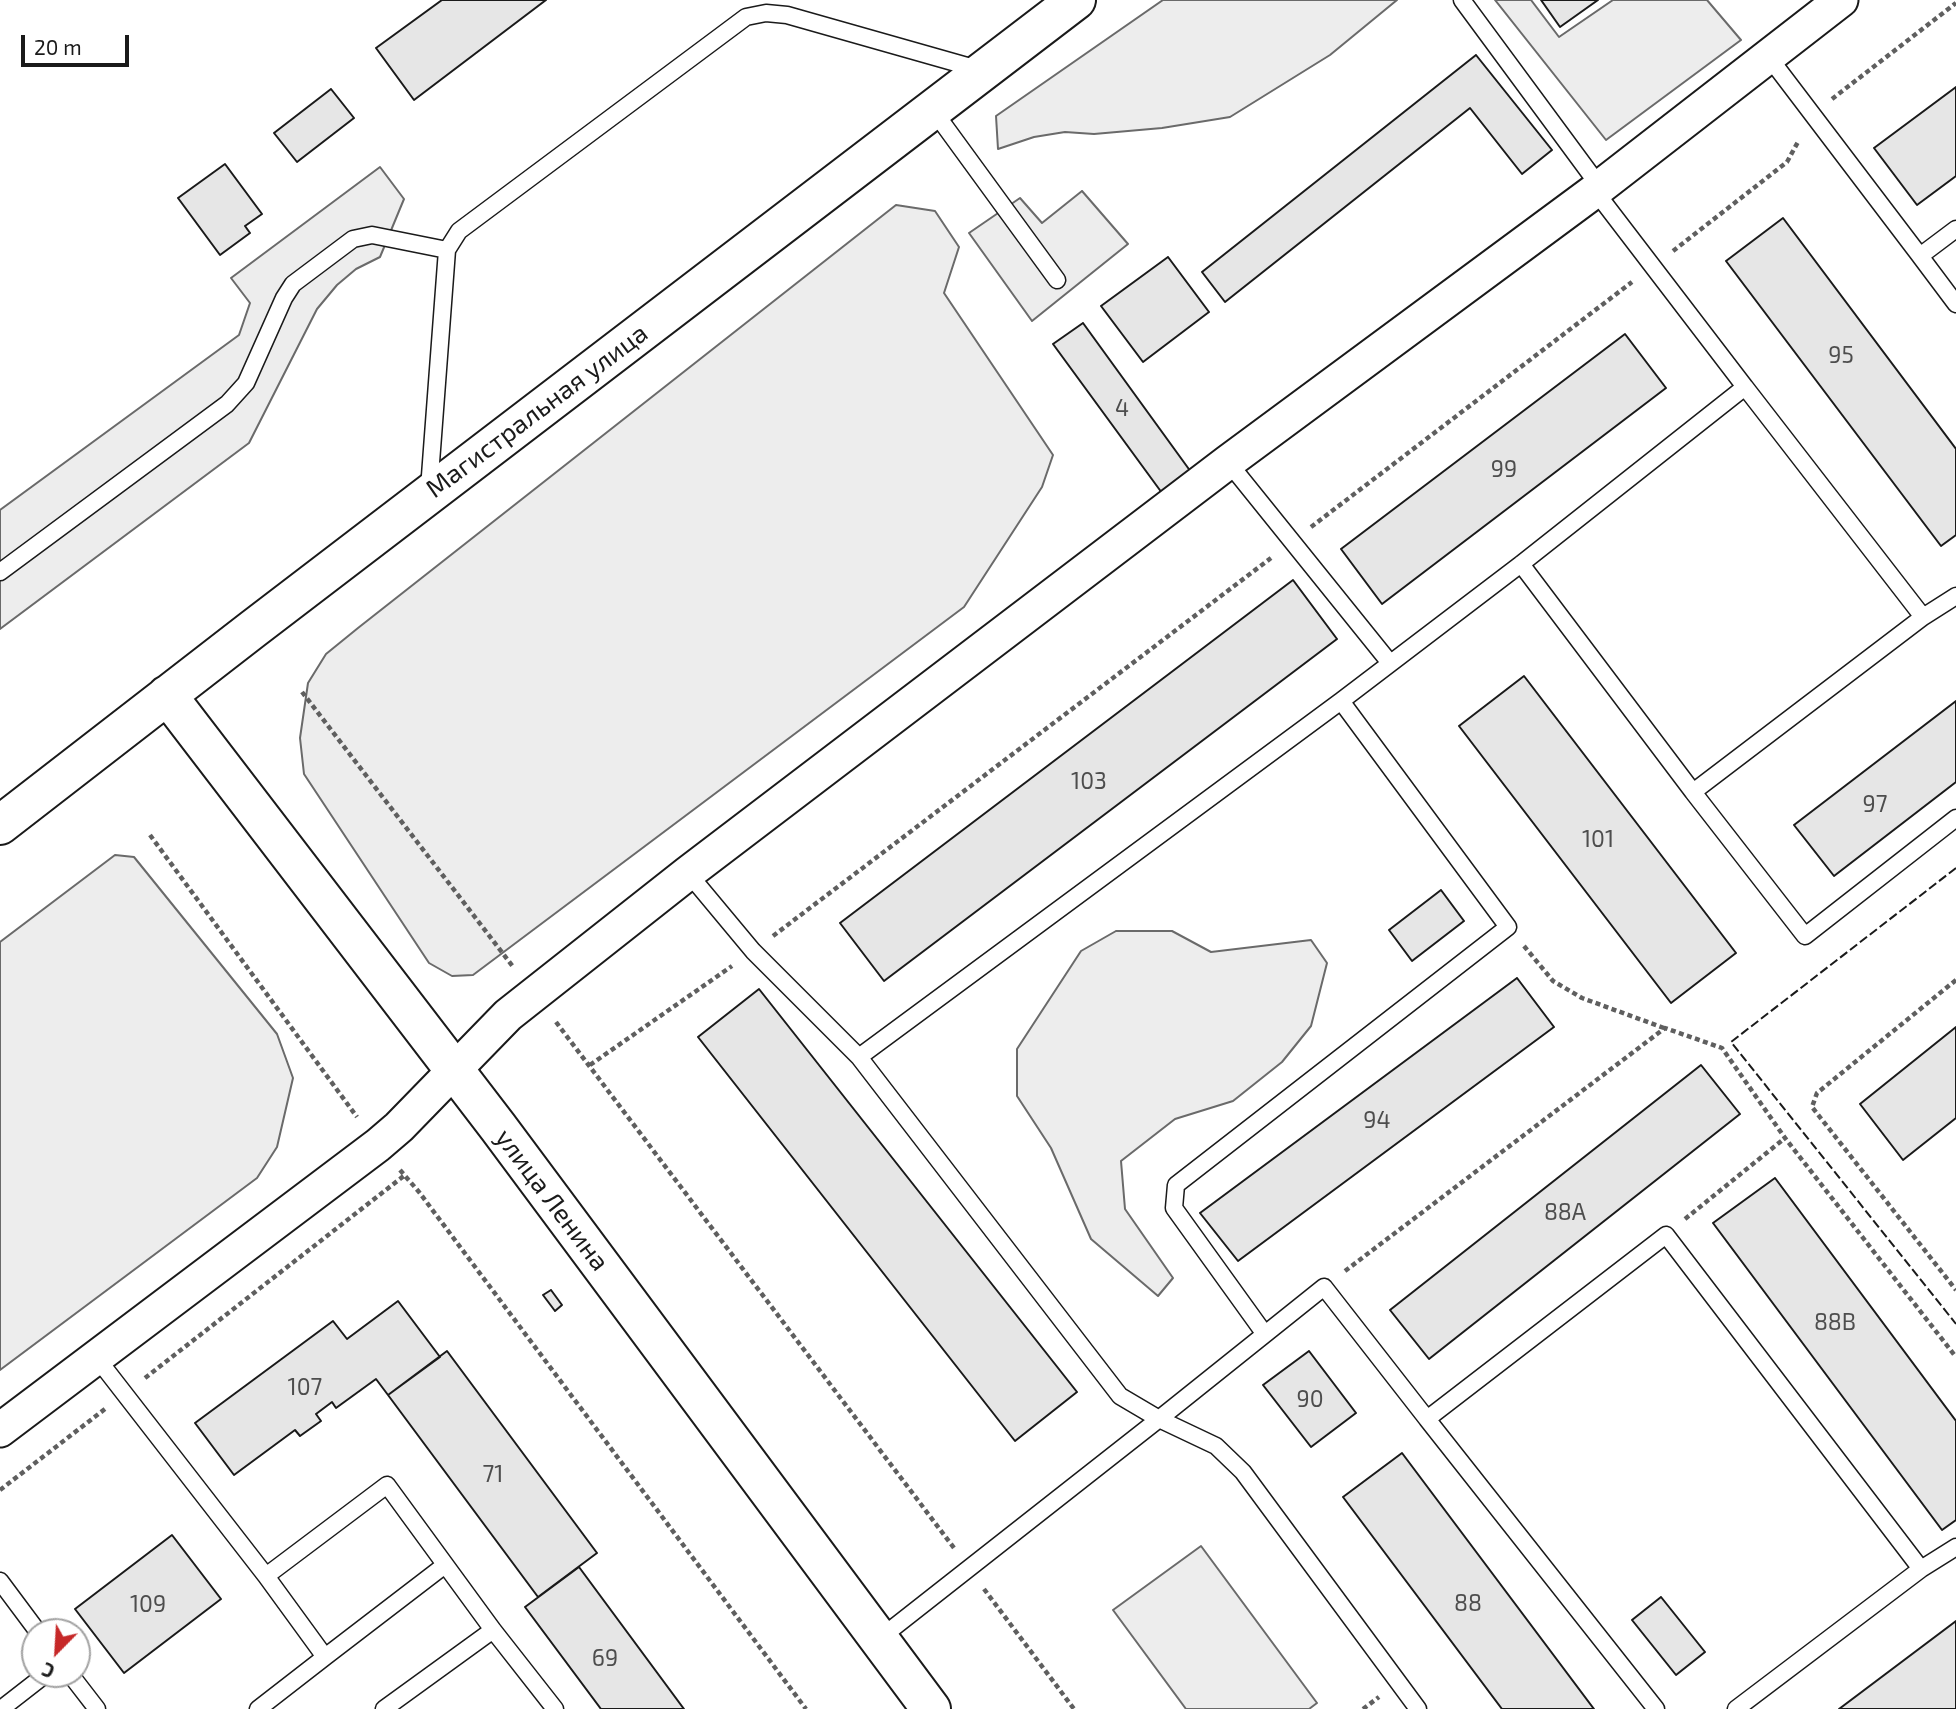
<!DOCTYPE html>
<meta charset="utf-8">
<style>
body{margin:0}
#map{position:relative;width:1956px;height:1709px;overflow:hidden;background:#fff;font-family:"Exo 2",sans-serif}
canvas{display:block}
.north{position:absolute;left:21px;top:1618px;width:70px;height:70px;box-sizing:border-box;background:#fff;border:2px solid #a3a3a3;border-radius:50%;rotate:204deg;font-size:19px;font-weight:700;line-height:28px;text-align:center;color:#1a1a1a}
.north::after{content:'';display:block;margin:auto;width:24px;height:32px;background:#c62828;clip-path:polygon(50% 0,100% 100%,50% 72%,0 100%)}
.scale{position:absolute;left:21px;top:35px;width:108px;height:32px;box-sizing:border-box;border:4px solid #1a1a1a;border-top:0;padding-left:9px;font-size:21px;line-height:24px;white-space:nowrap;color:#1a1a1a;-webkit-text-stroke:5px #fff;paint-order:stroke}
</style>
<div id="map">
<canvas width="1956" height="1709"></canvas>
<div class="north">С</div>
<div class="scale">20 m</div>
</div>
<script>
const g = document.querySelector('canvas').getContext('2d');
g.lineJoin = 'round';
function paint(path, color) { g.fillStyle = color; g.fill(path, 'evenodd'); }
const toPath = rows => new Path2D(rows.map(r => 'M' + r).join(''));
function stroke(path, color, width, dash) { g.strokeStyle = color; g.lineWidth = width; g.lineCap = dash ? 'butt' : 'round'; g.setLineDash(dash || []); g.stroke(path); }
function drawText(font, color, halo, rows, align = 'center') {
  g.font = font + ' "Exo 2",sans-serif'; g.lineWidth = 5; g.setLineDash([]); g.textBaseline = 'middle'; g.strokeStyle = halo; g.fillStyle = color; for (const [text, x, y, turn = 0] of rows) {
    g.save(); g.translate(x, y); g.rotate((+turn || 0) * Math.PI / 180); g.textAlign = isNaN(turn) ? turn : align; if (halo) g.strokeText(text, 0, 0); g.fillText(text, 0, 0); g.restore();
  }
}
const built = toPath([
 [1163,0,1397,0,1330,55,1230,117,1162,128,1094,134,1065,132,1034,137,998,149,996,116,1163,0],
 [1495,0,1531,0,1559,37,1613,0,1707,0,1741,40,1606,140,1495,0],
 [380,167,404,199,380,257,356,269,337,285,317,309,249,443,0,629,0,510,239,335,250,303,231,278,380,167],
 [1082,191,1128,244,1032,321,969,233,1020,198,1042,223,1082,191],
 [896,205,935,211,959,247,944,293,1053,455,1042,487,964,607,473,975,452,976,429,963,304,774,300,738,308,683,326,654,358,628,896,205],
 [115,855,134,857,277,1034,293,1078,277,1147,257,1178,0,1370,0,942,115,855],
 [1116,931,1172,931,1211,952,1311,940,1327,963,1311,1026,1282,1062,1233,1101,1175,1119,1121,1161,1125,1209,1173,1278,1158,1296,1091,1239,1051,1148,1017,1096,1017,1049,1081,951,1116,931],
 [1201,1546,1317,1703,1309,1709,1186,1709,1113,1610,1201,1546]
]);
const building = toPath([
 [442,0,546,0,414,100,376,48,442,0],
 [1541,0,1598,0,1560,27,1541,0],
 [1476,55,1552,150,1522,174,1470,108,1225,302,1202,272,1476,55],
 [1956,87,1956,176,1917,205,1874,148,1956,87],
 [331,89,354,118,297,162,274,133,331,89],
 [225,164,262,214,245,226,250,233,220,255,178,198,225,164],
 [1783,218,1956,449,1956,535,1941,546,1726,261,1783,218],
 [1168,257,1209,312,1143,362,1101,306,1168,257],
 [1083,323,1191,472,1162,493,1053,344,1083,323],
 [1625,334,1666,388,1382,604,1341,549,1625,334],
 [1293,580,1337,639,884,981,840,923,1293,580],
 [1524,676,1736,953,1671,1003,1459,726,1524,676],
 [1956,701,1956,782,1834,876,1794,825,1956,701],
 [1441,890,1464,921,1412,961,1389,930,1441,890],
 [1517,978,1554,1027,1238,1261,1200,1213,1517,978],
 [759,989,1077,1392,1015,1441,698,1037,759,989],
 [1956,1027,1956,1118,1903,1160,1860,1104,1956,1027],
 [1701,1065,1740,1114,1429,1359,1390,1310,1701,1065],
 [1775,1178,1956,1421,1956,1520,1942,1530,1713,1223,1775,1178],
 [551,1290,562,1305,555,1311,543,1295,551,1290],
 [398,1301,440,1357,388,1395,376,1379,336,1408,332,1402,316,1414,321,1421,300,1436,295,1430,234,1475,195,1423,333,1321,347,1339,398,1301],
 [447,1351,597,1553,538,1597,388,1395,447,1351],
 [1309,1351,1356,1413,1311,1447,1263,1385,1309,1351],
 [1402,1453,1594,1709,1502,1709,1343,1497,1402,1453],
 [172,1535,221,1599,124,1673,75,1609,172,1535],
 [579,1567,684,1709,601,1709,525,1607,579,1567],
 [1661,1597,1705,1652,1676,1675,1632,1620,1661,1597],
 [1956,1621,1956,1709,1839,1709,1956,1621]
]);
const path = toPath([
 [1832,99,1956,3],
 [1673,251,1787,162,1799,140],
 [1311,527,1632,282],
 [302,692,514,968],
 [150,835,357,1117],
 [773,936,1271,558],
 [1524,946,1553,981,1582,998,1664,1028],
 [1956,980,1817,1093,1812,1107,1956,1290],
 [556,1022,954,1548],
 [590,1065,732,966],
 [400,1170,419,1192,806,1709],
 [1685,1219,1785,1138],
 [1345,1271,1665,1028,1722,1048,1785,1138,1956,1357],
 [145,1378,405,1175],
 [0,1490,105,1409],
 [984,1589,1074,1709],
 [1363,1709,1379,1697]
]);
const lane = toPath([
 [1462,0,1600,187],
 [1768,56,1920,256,1956,229],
 [933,110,1057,280],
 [1920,256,1956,304],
 [1745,387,1923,617],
 [1228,462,1390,663],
 [429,489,447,250,459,231,746,17,766,13,787,15,981,70],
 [1521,564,1693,792,1923,617,1956,596],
 [0,572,227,404,246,383,284,298,293,284,353,239,372,235,447,250],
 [1693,792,1805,936,1956,818],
 [688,873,753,951,859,1057],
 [1264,1333,1174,1208,1176,1185,1508,927,1341,701],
 [96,1357,266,1576,387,1485,493,1630,555,1709],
 [266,1576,325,1657,445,1565],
 [0,1581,38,1632],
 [879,1639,1159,1419,1120,1396,859,1057,1341,701,1521,564,1745,387,1595,191],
 [70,1674,97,1709],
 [1,1709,46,1674],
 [258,1709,325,1657],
 [384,1709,493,1630],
 [1418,1709,1243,1472,1216,1446,1159,1419,1324,1287,1427,1419],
 [1656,1709,1427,1419,1666,1235,1921,1569],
 [1736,1709,1921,1569,1956,1547]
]);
const street = toPath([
 [0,1430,378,1145,399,1127,508,1015,688,873,1228,462,1600,187,1841,0]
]);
const primary = toPath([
 [167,695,498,1127,931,1709],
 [0,825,253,629,1076,0]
]);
const fence = toPath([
 [1956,868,1731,1042,1956,1324]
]);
const numberNames = [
 ["95",1841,355],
 ["4",1122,408],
 ["99",1504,469],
 ["103",1089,781],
 ["97",1875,804],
 ["101",1598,839],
 ["94",1377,1120],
 ["88А",1565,1212],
 ["88В",1835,1322],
 ["107",305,1387],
 ["90",1310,1399],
 ["71",493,1474],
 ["88",1468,1603],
 ["109",148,1604],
 ["69",605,1658]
];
const streetNames = [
 ["Магистральная улица",537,411,-37],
 ["улица Ленина",552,1200,53]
];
paint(built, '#ededed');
stroke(built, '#6a6a6a', 2);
paint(building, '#e6e6e6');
stroke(building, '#1a1a1a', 2);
stroke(lane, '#1a1a1a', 19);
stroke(street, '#1a1a1a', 37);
stroke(primary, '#1a1a1a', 42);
stroke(path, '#5f5f5f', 4.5, [5, 3.5]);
stroke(lane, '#fff', 16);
stroke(street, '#fff', 33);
stroke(primary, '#fff', 38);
stroke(fence, '#1a1a1a', 2, [9, 3.5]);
drawText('23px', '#4d4d4d', null, numberNames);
drawText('26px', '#1a1a1a', '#fff', streetNames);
</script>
